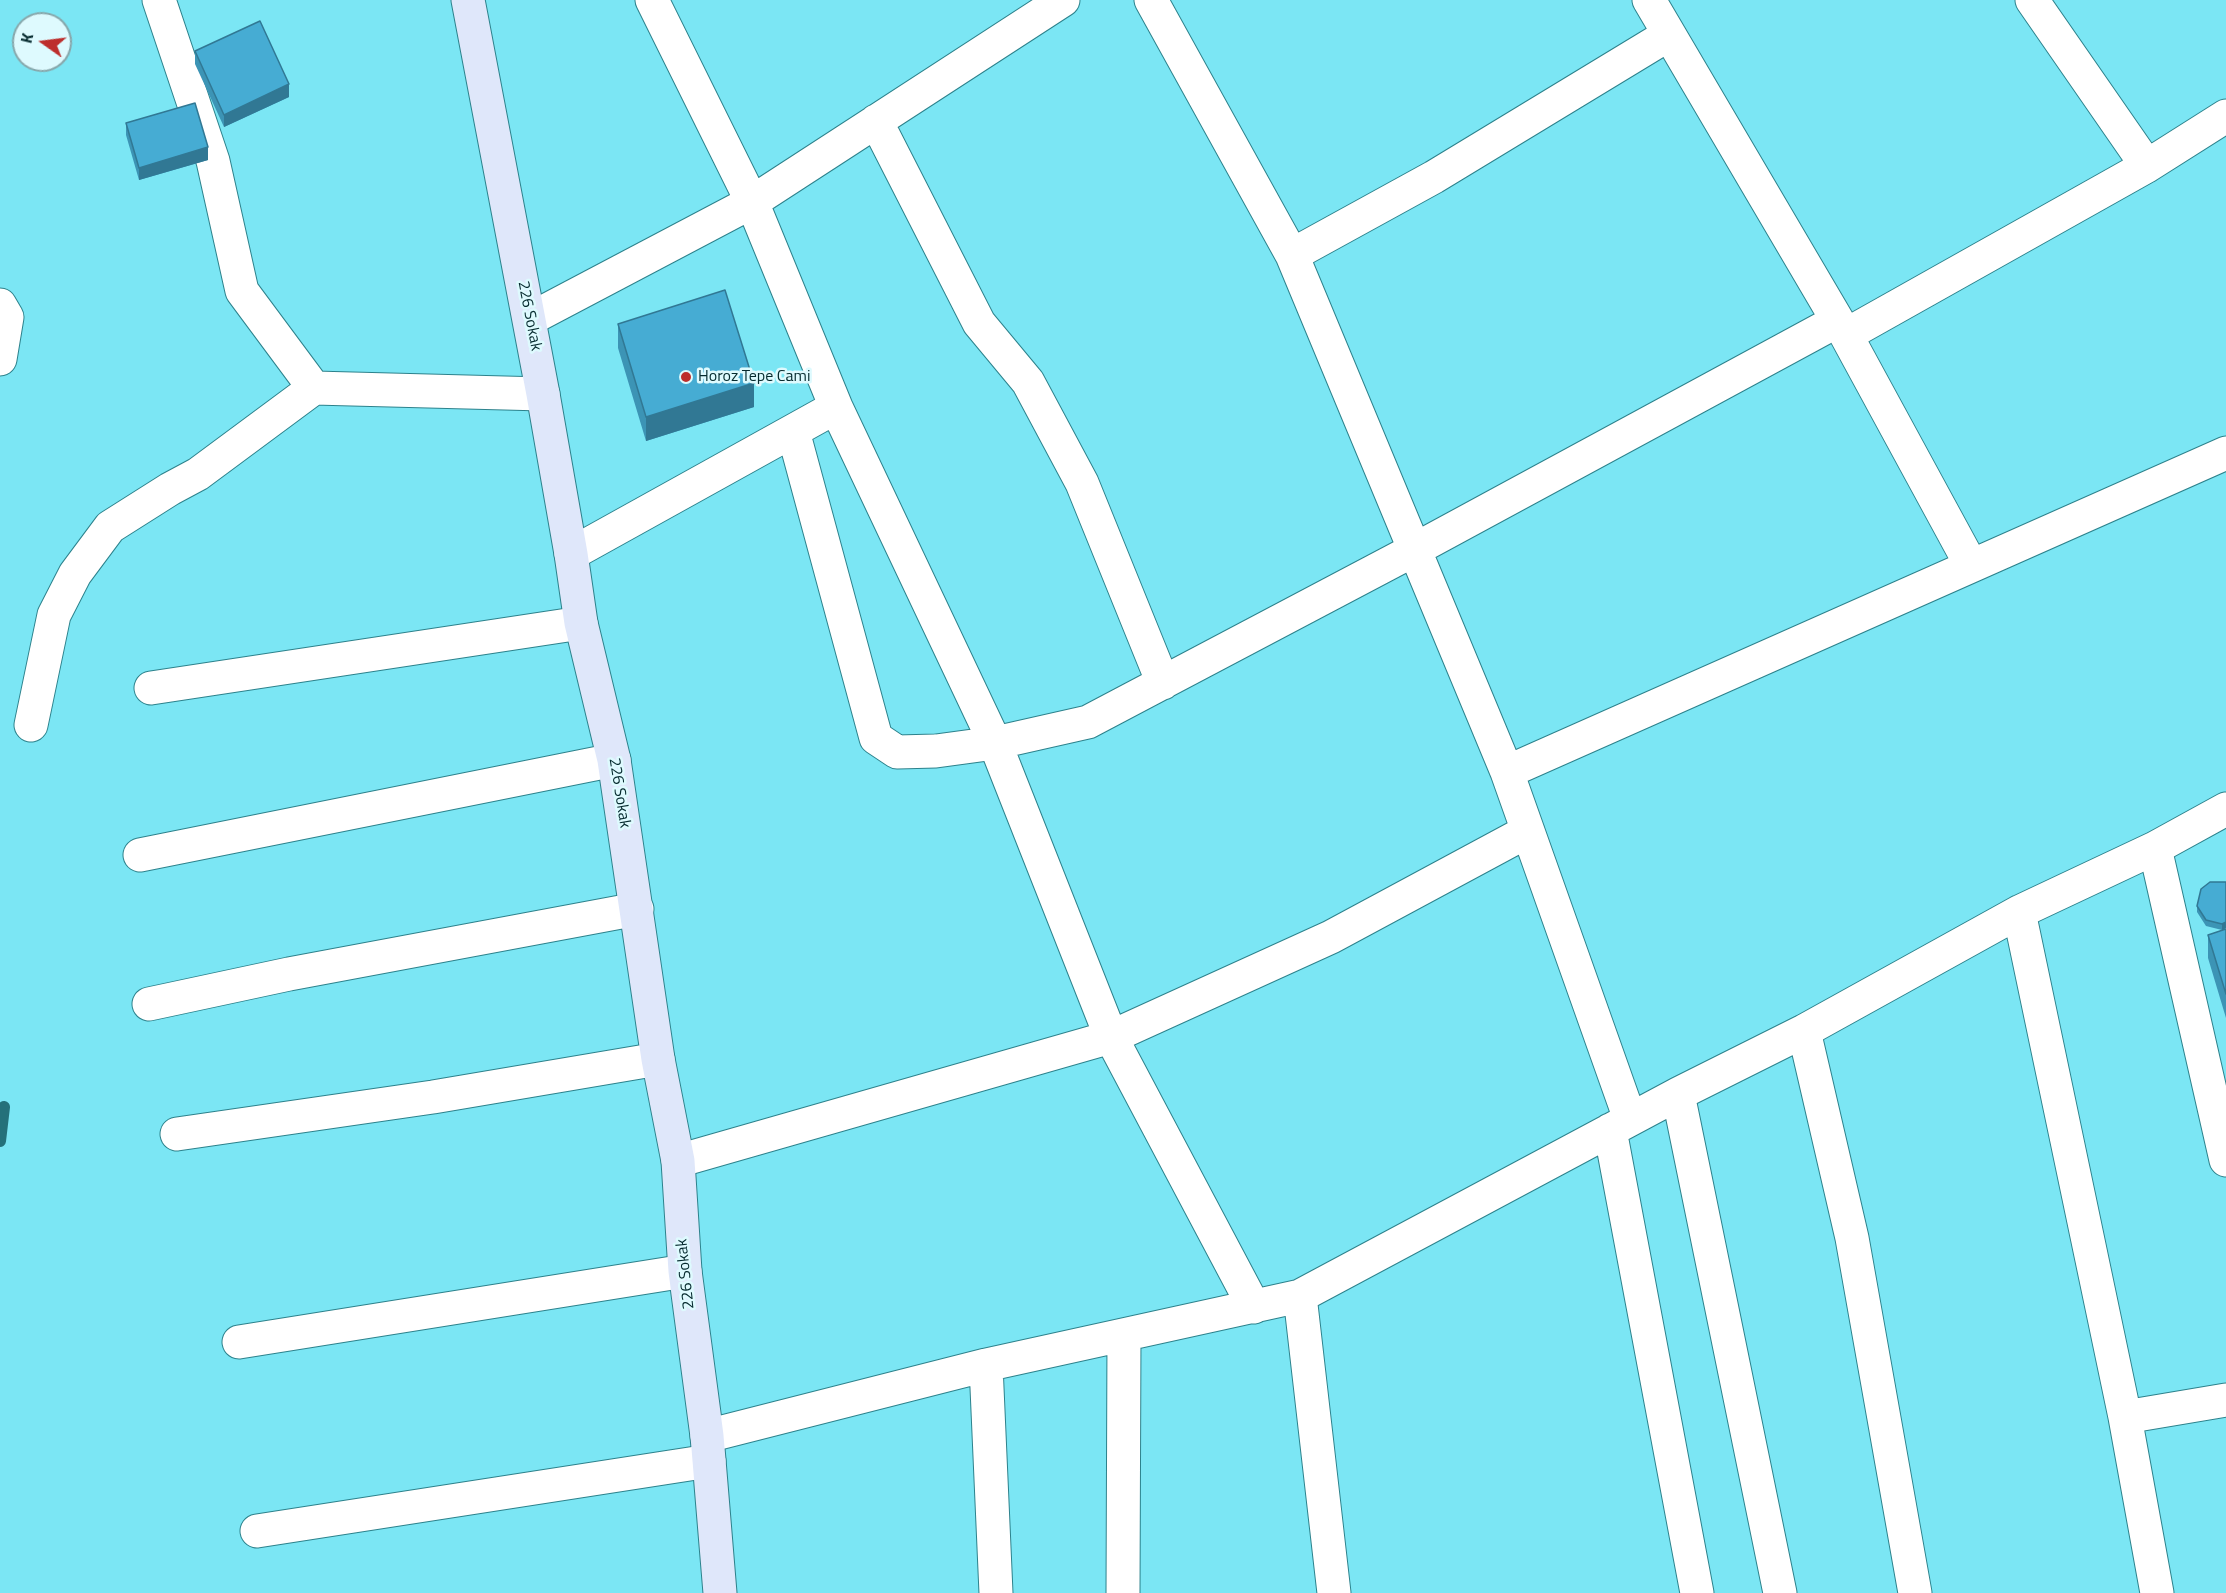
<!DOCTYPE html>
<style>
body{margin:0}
#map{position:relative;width:2226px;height:1593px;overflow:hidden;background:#7be6f4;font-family:"Titillium Web",sans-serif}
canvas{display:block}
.north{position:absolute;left:12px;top:12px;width:60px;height:60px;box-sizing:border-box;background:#defafe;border:2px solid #87a7ab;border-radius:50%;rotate:284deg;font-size:16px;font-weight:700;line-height:24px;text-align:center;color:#052a2e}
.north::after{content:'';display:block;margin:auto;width:21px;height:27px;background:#bd2e2c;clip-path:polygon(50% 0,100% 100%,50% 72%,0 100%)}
</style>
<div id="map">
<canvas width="2226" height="1593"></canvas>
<div class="north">K</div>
</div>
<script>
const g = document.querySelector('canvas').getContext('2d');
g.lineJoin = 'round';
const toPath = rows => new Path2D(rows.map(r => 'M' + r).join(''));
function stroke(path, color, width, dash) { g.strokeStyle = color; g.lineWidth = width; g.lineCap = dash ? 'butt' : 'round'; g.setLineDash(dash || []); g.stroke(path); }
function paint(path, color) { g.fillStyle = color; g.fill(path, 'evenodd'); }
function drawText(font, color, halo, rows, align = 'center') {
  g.font = font + ' "Titillium Web",sans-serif'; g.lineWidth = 5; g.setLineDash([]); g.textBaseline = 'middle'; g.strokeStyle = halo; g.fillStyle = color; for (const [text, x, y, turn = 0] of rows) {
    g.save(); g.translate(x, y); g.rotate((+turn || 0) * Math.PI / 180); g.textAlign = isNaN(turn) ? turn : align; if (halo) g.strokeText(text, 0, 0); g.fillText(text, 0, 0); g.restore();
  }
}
const stream = toPath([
 [0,1141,4,1107]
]);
const street = toPath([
 [159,0,213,161,242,291,314,388],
 [652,0,752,202,836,407,995,743,1111,1037,1254,1307],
 [1151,0,1292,255,1507,772,1630,1119],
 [1649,0,1846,335,1971,565],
 [2032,0,2147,166],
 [876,121,979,323,1028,382,1082,483,1163,683],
 [1292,255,1434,177,1668,35],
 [0,305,7,317,0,359],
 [530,319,752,202,1063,0],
 [1846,335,2147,166,2226,116],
 [793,431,876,738,897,752,936,751,995,743,1088,722,1414,550,1837,321],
 [571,554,836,407],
 [151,688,581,623],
 [31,725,54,615,75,574,110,527,170,489,198,474,314,388,543,394],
 [1507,772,2226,453],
 [2155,848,2226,1160],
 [140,855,614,760],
 [2019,912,2125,1417,2157,1593],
 [149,1004,289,974,637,909],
 [1804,1031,1852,1238,1915,1593],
 [1678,1094,1780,1593],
 [1610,1130,1697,1593],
 [177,1134,433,1097,658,1059],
 [678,1161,1111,1037,1331,937,1528,831],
 [1300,1296,1334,1593],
 [239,1342,685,1271],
 [986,1365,996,1593],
 [2125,1417,2226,1400],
 [707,1436,986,1365,1300,1296,1678,1094,1804,1031,2019,912,2155,848,2226,809],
 [257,1531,709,1461],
 [1123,1593,1124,1336]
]);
const secondary = toPath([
 [468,0,543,394,571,554,581,623,614,760,658,1059,678,1161,685,1271,707,1436,720,1593]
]);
const wall = toPath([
 [195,51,289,97,224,127,195,64],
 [126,123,208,160,139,180,126,135],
 [618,324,754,407,646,441,618,348],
 [2226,882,2226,928,2223,930,2226,929,2226,1018,2208,958,2208,935,2222,930,2206,926,2197,912,2197,906]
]);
const shadedWall = toPath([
 [289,84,289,97,224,127,224,115],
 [208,147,208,160,139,180,139,168],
 [754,383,754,407,646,441,646,417],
 [2226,922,2226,928,2222,930,2222,924]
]);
const building = toPath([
 [260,21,289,84,224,115,195,51,260,21],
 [195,103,208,147,139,168,126,123,195,103],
 [725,290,754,383,646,417,618,324,725,290],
 [2210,882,2226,882,2226,922,2222,924,2206,920,2197,906,2201,889,2210,882],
 [2226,929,2226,994,2208,935,2226,929]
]);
const markers = [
 [686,377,6,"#bd2e2c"]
];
const streetNames = [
 ["226 Sokak",529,316,79],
 ["226 Sokak",619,793,81],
 ["226 Sokak",686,1274,-96]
];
const poiNames = [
 ["Horoz Tepe Cami",698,377]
];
stroke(stream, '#24717a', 12);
stroke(street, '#2d828c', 35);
stroke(secondary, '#2d828c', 35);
stroke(street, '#fff', 33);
stroke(secondary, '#dfe7fa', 33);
paint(wall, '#3c94b5');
paint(shadedWall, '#317894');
paint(building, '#46acd3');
stroke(building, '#317894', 1.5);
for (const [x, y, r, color] of markers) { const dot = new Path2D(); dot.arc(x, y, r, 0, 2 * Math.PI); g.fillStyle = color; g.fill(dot); stroke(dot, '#defafe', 2); }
drawText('16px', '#052a2e', '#defafe', streetNames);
drawText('16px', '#052a2e', '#defafe', poiNames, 'left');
</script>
